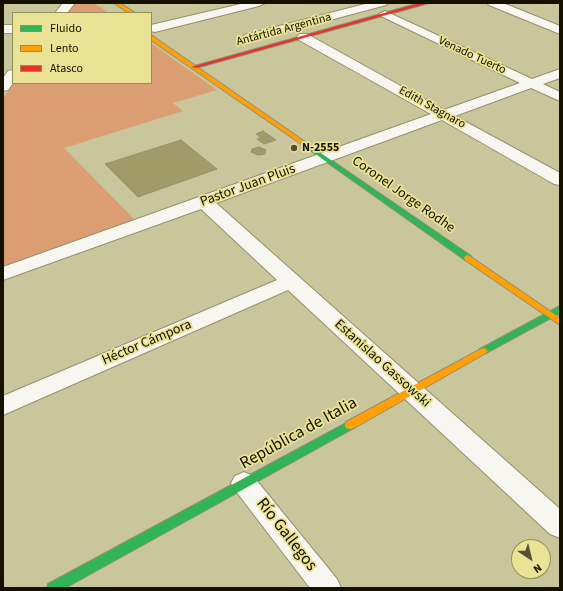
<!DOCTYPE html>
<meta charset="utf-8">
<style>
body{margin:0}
#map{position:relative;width:563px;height:591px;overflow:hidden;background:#c9c69c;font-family:"Source Sans 3",sans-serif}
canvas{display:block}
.frame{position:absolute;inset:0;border:4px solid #141100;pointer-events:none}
.legend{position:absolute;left:12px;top:12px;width:140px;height:72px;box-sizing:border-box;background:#eae294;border:1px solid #948e59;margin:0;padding:5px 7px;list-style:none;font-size:12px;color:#141100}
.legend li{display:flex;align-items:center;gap:8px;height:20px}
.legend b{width:20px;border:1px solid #948e59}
.north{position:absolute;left:511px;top:539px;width:40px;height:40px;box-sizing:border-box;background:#eae294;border:1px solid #948e59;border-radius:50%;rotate:145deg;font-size:11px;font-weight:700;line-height:16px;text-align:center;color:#141100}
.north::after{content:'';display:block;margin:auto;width:14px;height:18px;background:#535037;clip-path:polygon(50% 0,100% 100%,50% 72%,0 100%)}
</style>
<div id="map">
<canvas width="563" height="591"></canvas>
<div class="frame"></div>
<ul class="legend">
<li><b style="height:5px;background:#30b455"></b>Fluido</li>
<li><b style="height:5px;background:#ff9f0a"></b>Lento</li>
<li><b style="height:5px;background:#e5322d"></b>Atasco</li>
</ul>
<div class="north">N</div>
</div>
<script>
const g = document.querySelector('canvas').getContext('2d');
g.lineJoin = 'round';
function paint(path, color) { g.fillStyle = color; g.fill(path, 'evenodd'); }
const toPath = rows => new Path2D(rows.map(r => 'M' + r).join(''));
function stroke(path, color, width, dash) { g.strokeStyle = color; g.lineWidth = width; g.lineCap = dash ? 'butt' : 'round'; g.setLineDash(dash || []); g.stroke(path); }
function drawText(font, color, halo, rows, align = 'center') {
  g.font = font + ' "Source Sans 3",sans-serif'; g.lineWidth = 3.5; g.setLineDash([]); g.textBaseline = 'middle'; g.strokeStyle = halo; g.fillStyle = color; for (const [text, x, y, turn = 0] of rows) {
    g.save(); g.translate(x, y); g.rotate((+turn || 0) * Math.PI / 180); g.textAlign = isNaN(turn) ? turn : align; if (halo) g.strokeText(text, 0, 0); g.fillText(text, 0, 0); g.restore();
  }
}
const green = toPath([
 [75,3,94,3,109,13,67,13],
 [151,43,217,90,173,103,183,111,64,148,135,220,3,267,3,98,14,83,151,83]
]);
const building = toPath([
 [263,131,276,140,264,144,257,139,261,138,256,134,263,131],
 [181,140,217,169,138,197,105,164,181,140],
 [259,147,266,150,265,154,258,155,251,152,252,149,259,147]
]);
const street = toPath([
 [63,3,75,3,67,13,55,13,63,3],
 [245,3,265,3,259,6,155,32,151,31,151,25,245,3],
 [369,3,388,3,386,5,248,42,242,38,244,35,369,3],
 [487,3,503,3,560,26,560,34,489,5,487,3],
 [385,11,532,79,560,69,560,78,543,84,560,92,560,101,531,88,455,116,560,173,560,185,554,184,442,120,216,203,560,509,560,538,550,534,288,290,3,415,3,396,277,280,201,209,3,280,3,267,431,114,299,40,297,37,299,34,307,34,444,110,520,83,381,16,379,14,385,11],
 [3,25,13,25,13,33,3,33,3,25],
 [13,70,13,83,8,90,3,91,3,78,8,71,13,70],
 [244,472,253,476,337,579,341,588,310,588,235,490,231,483,235,476,244,472]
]);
const fast = toPath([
 [309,145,471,256,472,258,471,260,465,260,307,148,306,147,309,145],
 [560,306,560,313,486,353,483,354,480,353,478,351,480,349,560,306],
 [350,421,354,422,355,425,354,428,65,588,47,588,48,584,350,421]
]);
const slow = toPath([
 [114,3,120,3,135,13,129,13,114,3],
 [151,35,311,146,311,148,307,148,151,40,151,35],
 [468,255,560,318,560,325,465,260,464,258,465,256,468,255],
 [483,348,486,349,488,351,486,353,354,428,350,429,346,428,345,425,346,422,483,348]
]);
const jam = toPath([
 [420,3,429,3,196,68,191,67,420,3]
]);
const markers = [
 [294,148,4,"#535037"]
];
const farStreetnames = [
 ["Antártida Argentina",284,30,-15],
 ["Venado Tuerto",472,56,25],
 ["Edith Stagnaro",432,108,29]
];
const farPoinames = [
 ["N-2555",302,148]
];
const streetNames = [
 ["Pastor Juan Pluis",248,186,-20],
 ["Coronel Jorge Rodhe",403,195,35],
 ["Héctor Cámpora",147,343,-23],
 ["Estanislao Gassowski",382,364,42]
];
const nearStreetnames = [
 ["República de Italia",299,434,-29],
 ["Río Gallegos",286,535,52]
];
paint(green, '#db9e72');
paint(building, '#a09c68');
stroke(building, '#969372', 1);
stroke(street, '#93906e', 2);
stroke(fast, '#93906e', 2);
stroke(slow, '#93906e', 2);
stroke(jam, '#93906e', 2);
paint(street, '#f7f6f0');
paint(fast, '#30b455');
paint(slow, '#ff9f0a');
paint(jam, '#e5322d');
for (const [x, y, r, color] of markers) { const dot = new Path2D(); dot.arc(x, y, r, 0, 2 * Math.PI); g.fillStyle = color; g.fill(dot); stroke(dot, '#eae294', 1.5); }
drawText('12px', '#141100', '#eae294', farStreetnames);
drawText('bold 12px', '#141100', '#eae294', farPoinames, 'left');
drawText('14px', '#141100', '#eae294', streetNames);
drawText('17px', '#141100', '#eae294', nearStreetnames);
</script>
